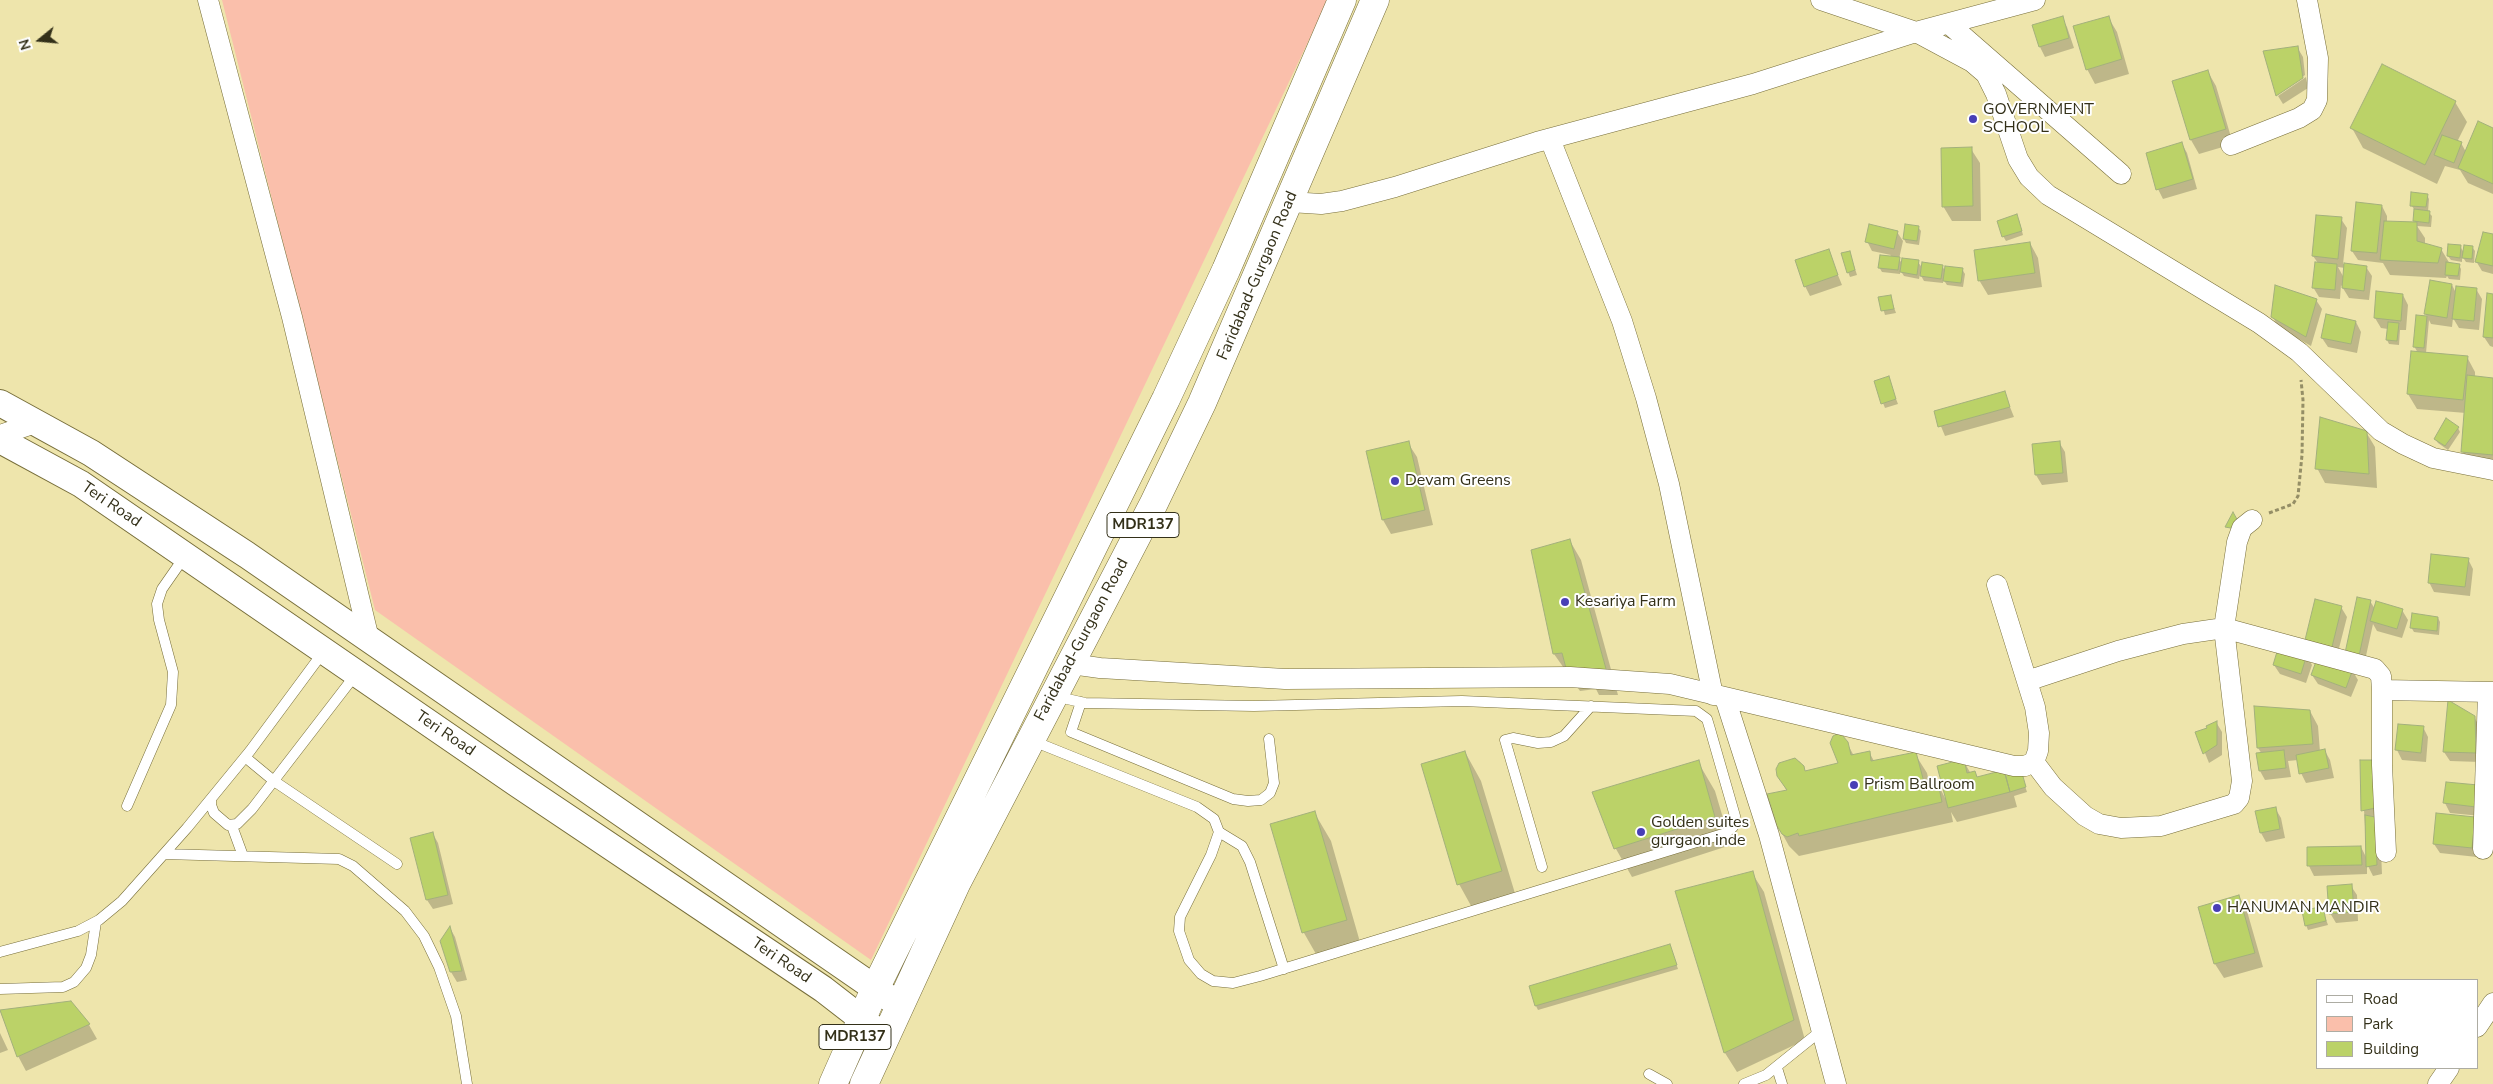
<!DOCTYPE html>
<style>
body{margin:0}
#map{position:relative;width:2493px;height:1084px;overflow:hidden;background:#eee5ac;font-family:"Nunito Sans",sans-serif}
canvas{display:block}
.legend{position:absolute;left:2316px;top:979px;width:162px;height:90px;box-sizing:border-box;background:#fff;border:1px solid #adaca3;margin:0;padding:6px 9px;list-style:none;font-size:15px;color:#333019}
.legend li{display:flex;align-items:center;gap:10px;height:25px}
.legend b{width:25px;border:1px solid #adaca3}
.north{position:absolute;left:15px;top:15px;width:50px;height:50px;-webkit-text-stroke:4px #fff;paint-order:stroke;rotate:253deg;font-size:14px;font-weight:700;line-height:20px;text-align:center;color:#333019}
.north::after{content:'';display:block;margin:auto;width:18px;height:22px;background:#333019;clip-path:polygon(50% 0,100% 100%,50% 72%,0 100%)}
</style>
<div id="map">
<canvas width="2493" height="1084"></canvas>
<ul class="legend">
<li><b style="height:6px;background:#fff"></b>Road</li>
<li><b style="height:14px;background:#fabfab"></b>Park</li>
<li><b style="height:14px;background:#bbd268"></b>Building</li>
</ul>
<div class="north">N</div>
</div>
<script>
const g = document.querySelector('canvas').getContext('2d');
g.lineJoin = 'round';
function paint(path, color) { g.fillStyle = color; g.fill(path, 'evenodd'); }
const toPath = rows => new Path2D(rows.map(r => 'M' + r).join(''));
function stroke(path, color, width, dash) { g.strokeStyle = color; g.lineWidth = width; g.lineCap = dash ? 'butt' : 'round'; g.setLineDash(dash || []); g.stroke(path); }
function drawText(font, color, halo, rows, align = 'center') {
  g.font = font + ' "Nunito Sans",sans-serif'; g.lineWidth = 4; g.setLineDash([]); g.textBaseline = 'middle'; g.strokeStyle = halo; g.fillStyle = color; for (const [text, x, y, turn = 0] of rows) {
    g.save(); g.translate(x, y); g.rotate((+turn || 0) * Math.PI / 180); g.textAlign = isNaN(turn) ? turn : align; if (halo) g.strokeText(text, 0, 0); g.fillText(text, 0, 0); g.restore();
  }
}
const green = toPath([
 [222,0,1328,0,871,960,375,610]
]);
const shadow = toPath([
 [2108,17,2117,32,2129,74,2095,84,2087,69],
 [2062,18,2067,27,2074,48,2045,57,2040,47,2034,26],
 [2297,47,2303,57,2305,75,2277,95,2265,52],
 [2208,72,2216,86,2233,144,2199,154,2191,140],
 [2306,77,2308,88,2283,104,2278,96],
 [2455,102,2467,122,2457,142,2461,143,2466,152,2493,129,2493,194,2468,183,2460,170,2445,166,2437,184,2363,148,2352,128],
 [2182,144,2187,153,2197,189,2163,199,2158,189],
 [1971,149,1980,163,1981,221,1952,221,1943,206],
 [2427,195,2429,199,2428,212,2432,216,2431,227,2417,226,2425,238,2425,245,2441,249,2450,264,2459,265,2461,269,2460,280,2449,279,2447,276,2446,278,2390,275,2383,263,2358,260,2352,251,2382,206,2387,216,2387,222,2415,224,2415,210,2411,205],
 [2341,219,2347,228,2343,264,2366,267,2372,276,2369,300,2349,298,2341,285,2340,299,2319,297,2313,287,2318,263,2313,256],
 [2338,267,2345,268,2344,278],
 [2019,220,2023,235,2006,241,2003,236],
 [1918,227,1921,231,1919,245,1906,243,1904,239],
 [1897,232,1903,241,1899,259,1903,265,1918,262,1923,269,1942,266,1946,272,1962,269,1965,274,1963,287,1947,285,1943,279,1943,283,1924,281,1920,274,1919,279,1904,276,1900,270,1900,274,1882,272,1879,267,1891,255,1872,251,1867,241],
 [2493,236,2493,274,2482,271,2476,261],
 [2030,243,2038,258,2042,287,1988,295,1979,280],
 [2460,246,2464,253,2472,247,2475,251,2474,263,2466,262,2462,256,2462,262,2451,260,2448,256],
 [1828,251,1842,285,1810,296,1805,286],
 [1850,253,1857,275,1850,277,1848,272],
 [2452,285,2456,293,2476,289,2482,299,2479,330,2459,328,2453,318,2452,327,2431,324,2429,320,2426,353,2467,357,2475,372,2475,377,2493,379,2493,473,2474,472,2463,452,2466,413,2417,409,2408,394,2418,353,2414,346,2417,316,2427,317,2426,314],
 [2403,295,2408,305,2406,330,2400,330,2399,345,2389,344,2387,340,2388,329,2381,328,2375,318],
 [2493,295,2493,347,2490,346,2484,337],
 [1890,296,1896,313,1885,315,1880,298],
 [2316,300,2322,309,2311,346,2278,327,2273,317],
 [2356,322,2361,332,2357,353,2328,347,2322,338],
 [1888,378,1898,404,1885,408,1883,403],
 [2004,392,2014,417,1945,436,1935,412],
 [2458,428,2460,432,2448,450,2438,443,2435,439],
 [2366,432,2375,447,2377,488,2325,483,2317,468],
 [2059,442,2065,452,2068,482,2042,485,2036,475,2033,445],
 [1408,443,1417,457,1433,525,1391,534,1383,520],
 [1570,541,1581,560,1618,695,1599,695,1596,689,1580,691,1554,654],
 [2468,559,2473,569,2470,596,2434,592,2429,582],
 [2370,601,2375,609,2402,610,2408,620,2402,638,2377,631,2373,624,2364,665,2351,662],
 [2341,607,2347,617,2337,656,2312,649],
 [2438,618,2440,622,2439,635,2414,632,2411,627],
 [2306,655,2312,665,2306,683,2280,674,2274,665],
 [2352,670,2358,680,2351,697,2318,684,2312,675],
 [2310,711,2318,726,2320,752,2325,751,2330,760,2334,778,2306,783,2301,773,2298,760,2288,761,2291,777,2265,780,2260,771,2262,754,2258,748],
 [2474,717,2480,727,2480,762,2450,761,2444,752],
 [2216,722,2222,732,2222,755,2209,763,2197,733,2208,729],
 [2423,727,2428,737,2426,762,2402,760,2397,750],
 [1847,743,1854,756,1869,752,1874,761,1915,754,1927,773,1930,786,1938,784,1945,798,1963,760,1971,774,1975,773,1978,778,2021,774,2027,792,2014,796,2017,807,1957,822,1951,812,1953,822,1799,856,1789,846,1778,826,1787,791,1781,781,1780,764,1795,759,1800,762,1806,773,1840,764],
 [1465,752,1481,781,1517,900,1475,913,1459,884],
 [2361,761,2380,828,2382,874,2373,876,2367,864,2367,874,2314,876,2309,866,2361,847,2367,859],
 [1698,762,1715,791,1731,845,1632,877,1616,849,1594,792],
 [2477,787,2481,816,2450,813,2445,803],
 [2275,808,2281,818,2285,838,2266,842,2261,833],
 [1314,812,1331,841,1362,949,1320,961,1304,933,1272,825],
 [2480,828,2477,857,2440,853,2434,844],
 [433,834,438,843,453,904,433,909,427,900],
 [1752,873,1764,892,1805,1040,1737,1072,1725,1053,1676,892],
 [2351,886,2357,895,2358,921,2336,923,2330,913],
 [2239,896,2247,911,2263,967,2224,978,2215,964],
 [2322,908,2328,925,2308,930,2306,925],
 [450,928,455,937,467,980,457,982,451,972],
 [1670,946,1678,969,1538,1010,1536,1006],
 [70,1002,89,1025,97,1039,26,1071,18,1056,0,1011],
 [0,1033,8,1050,0,1053]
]);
const building = toPath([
 [2063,16,2069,38,2039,47,2032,25,2063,16],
 [2109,16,2122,59,2086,70,2073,26,2109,16],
 [2298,46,2303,78,2276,96,2263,51,2298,46],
 [2382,64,2456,101,2425,165,2350,128,2382,64],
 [2208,70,2226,129,2190,140,2172,81,2208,70],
 [2478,121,2493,128,2493,184,2458,168,2478,121],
 [2442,135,2462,142,2454,163,2434,155,2442,135],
 [2182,142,2193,179,2156,190,2146,153,2182,142],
 [1972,147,1973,206,1942,207,1941,148,1972,147],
 [2411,192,2428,194,2426,207,2410,206,2411,192],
 [2356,202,2382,205,2377,253,2351,251,2356,202],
 [2414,209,2430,211,2429,223,2413,221,2414,209],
 [2017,214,2022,231,2002,237,1997,221,2017,214],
 [2316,215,2342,217,2338,259,2312,256,2316,215],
 [2384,221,2417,222,2417,241,2442,248,2438,263,2380,260,2384,221],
 [1869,224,1898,231,1894,249,1865,242,1869,224],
 [1905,224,1919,226,1917,241,1903,239,1905,224],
 [2483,232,2493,234,2493,266,2475,262,2483,232],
 [2030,242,2035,273,1978,281,1974,250,2030,242],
 [2448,244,2461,245,2460,258,2447,256,2448,244],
 [2464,245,2473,246,2472,259,2462,258,2464,245],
 [1829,249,1838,275,1804,287,1795,260,1829,249],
 [1850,251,1855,270,1847,273,1841,253,1850,251],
 [1880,255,1900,257,1898,270,1878,268,1880,255],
 [1902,258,1919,260,1917,275,1900,272,1902,258],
 [1922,262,1943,265,1941,279,1920,276,1922,262],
 [2315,262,2337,264,2335,290,2312,288,2315,262],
 [2446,262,2460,264,2458,276,2445,275,2446,262],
 [2344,263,2367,266,2364,291,2342,288,2344,263],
 [1945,266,1963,268,1961,283,1943,281,1945,266],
 [2430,280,2452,284,2447,318,2424,314,2430,280],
 [2275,285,2317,299,2306,337,2271,317,2275,285],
 [2456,286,2477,288,2474,321,2452,319,2456,286],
 [2376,291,2403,294,2401,321,2374,318,2376,291],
 [2487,293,2493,294,2493,338,2483,337,2487,293],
 [1891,295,1894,309,1881,311,1878,297,1891,295],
 [2326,314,2356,321,2351,344,2321,338,2326,314],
 [2416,315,2427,316,2424,348,2413,347,2416,315],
 [2388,322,2399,323,2397,341,2386,340,2388,322],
 [2411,351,2468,356,2463,400,2407,394,2411,351],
 [2467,375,2493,378,2493,455,2461,452,2467,375],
 [1889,376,1896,399,1881,404,1874,381,1889,376],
 [2005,391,2010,407,1938,427,1934,411,2005,391],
 [2320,417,2367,431,2369,474,2315,469,2320,417],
 [2446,418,2459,427,2445,446,2434,439,2446,418],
 [1409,441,1425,510,1382,520,1366,451,1409,441],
 [2060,441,2063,473,2035,475,2032,444,2060,441],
 [2233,512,2239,523,2236,529,2225,527,2233,512],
 [1570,539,1608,676,1567,672,1562,653,1553,654,1531,550,1570,539],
 [2431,554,2469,558,2465,587,2428,583,2431,554],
 [2357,597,2371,600,2359,656,2345,653,2357,597],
 [2315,599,2342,606,2332,647,2305,640,2315,599],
 [2376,601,2403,609,2397,629,2370,621,2376,601],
 [2412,613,2438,617,2437,631,2410,628,2412,613],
 [2279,645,2307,654,2301,674,2273,665,2279,645],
 [2318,656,2353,669,2346,688,2311,675,2318,656],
 [2448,700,2475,716,2476,753,2443,752,2448,700],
 [2254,706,2310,710,2313,744,2257,748,2254,706],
 [2217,721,2217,745,2203,754,2195,732,2207,728,2206,726,2217,721],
 [2398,724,2424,726,2421,753,2395,750,2398,724],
 [1837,734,1842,735,1848,742,1851,755,1870,751,1871,761,1916,752,1925,786,1938,783,1942,802,1799,836,1798,833,1787,837,1782,834,1777,826,1767,794,1787,790,1777,776,1776,769,1779,763,1795,758,1804,766,1805,771,1838,763,1830,743,1833,736,1837,734],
 [2325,749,2329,768,2299,774,2296,755,2325,749],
 [2284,750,2286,768,2259,771,2256,753,2284,750],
 [1465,751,1502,871,1457,885,1421,764,1465,751],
 [1964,759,1967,773,1975,771,1977,777,2004,770,2010,792,1948,808,1937,766,1964,759],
 [1699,760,1715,817,1614,849,1592,792,1699,760],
 [2360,760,2375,760,2381,807,2361,811,2360,760],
 [2004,770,2022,773,2026,787,2010,792,2004,770],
 [2446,782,2478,785,2476,807,2443,803,2446,782],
 [2276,807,2280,829,2260,833,2255,811,2276,807],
 [1315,811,1347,920,1302,933,1270,824,1315,811],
 [2436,813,2475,817,2472,848,2433,844,2436,813],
 [2365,815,2375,817,2377,865,2366,867,2365,815],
 [433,832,448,895,426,900,410,838,433,832],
 [2361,846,2362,865,2307,866,2307,847,2361,846],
 [1753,871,1794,1020,1724,1053,1675,891,1753,871],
 [2352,884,2354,912,2329,914,2327,886,2352,884],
 [2239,895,2255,953,2214,964,2198,907,2239,895],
 [2323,906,2326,921,2305,926,2302,911,2323,906],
 [450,926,462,971,450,972,440,941,450,926],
 [1670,944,1677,965,1535,1006,1529,986,1670,944],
 [71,1001,90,1024,17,1057,0,1010,71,1001]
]);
const path = toPath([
 [2269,513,2293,504,2298,496,2302,455,2303,400,2301,380]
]);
const service = toPath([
 [1081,702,1071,732,1233,799,1248,801,1261,800,1270,793,1274,783,1269,739],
 [1033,741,1197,807,1214,819,1219,832,1211,855,1180,917,1179,931,1189,960,1201,974,1213,981,1233,983,1260,976,1726,833,1733,827,1735,816,1710,729,1707,719,1696,711,1462,701,1254,706,1085,703,1054,696],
 [245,757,274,781,397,864],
 [211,799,211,805,214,813,228,825,237,824,252,809,356,674],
 [127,806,171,705,173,672,159,620,157,604,162,589,185,556],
 [232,826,243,856],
 [1219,832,1242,846,1250,862,1284,969],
 [164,854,339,859,353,866,405,911,424,936,439,967,456,1016,467,1084],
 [1542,867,1505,740,1513,738,1538,743,1551,742,1564,736,1591,706],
 [0,952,78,931,99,920,122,901,187,828,250,751,324,651],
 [0,989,63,987,74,982,86,968,91,955,96,922],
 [1777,1068,1782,1084],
 [1649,1074,1667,1084],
 [1744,1084,1766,1075,1822,1030]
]);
const minor = toPath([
 [208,0,292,317,369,639],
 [1821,0,1916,32,1972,62,1986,74,1996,94,2018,159,2029,177,2048,195,2259,323,2299,352,2381,431,2403,444,2433,458,2493,470],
 [1949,24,2121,174],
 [1550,139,1622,321,1646,398,1669,484,1713,695],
 [2231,145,2299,118,2312,110,2317,100,2318,58,2307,0],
 [1290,202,1321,204,1342,201,1395,187,1537,142,1753,84,1916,32,2035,0],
 [0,435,38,422],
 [1071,664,1100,668,1285,679,1570,677,1670,684,2014,766,2025,766,2034,762,2038,751,2039,733,2035,707,1997,585],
 [2027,681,2118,651,2183,634,2224,628,2375,669,2381,676,2382,690,2493,692],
 [2382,690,2382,765,2386,852],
 [1725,698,1769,835,1836,1084],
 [2034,762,2053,787,2085,816,2099,824,2121,828,2161,826,2234,804,2239,798,2242,781,2224,628,2237,542,2242,528,2252,520],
 [2483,849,2488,693],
 [2477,1027,2493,1003],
 [2438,1084,2449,1068]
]);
const tertiary = toPath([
 [0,403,91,453,247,555,892,1000],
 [0,440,81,484,516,783,823,989,885,1037]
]);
const primary = toPath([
 [833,1084,875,989,1166,399,1226,270,1342,0],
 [864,1084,957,882,1153,505,1202,403,1375,0]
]);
const markers = [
 [1973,119,5,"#483fb6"],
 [1395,481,5,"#483fb6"],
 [1565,602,5,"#483fb6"],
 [1854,785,5,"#483fb6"],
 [1641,832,5,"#483fb6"],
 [2217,908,5,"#483fb6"]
];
const shields = [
 [1143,525,72],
 [855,1037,72]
];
const shieldNames = [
 ["MDR137",1143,525],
 ["MDR137",855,1037]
];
const poiNames = [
 ["GOVERNMENT",1983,110],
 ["SCHOOL",1983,128],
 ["Devam Greens",1405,481],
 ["Kesariya Farm",1575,602],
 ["Prism Ballroom",1864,785],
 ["Golden suites",1651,823],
 ["gurgaon inde",1651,841],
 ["HANUMAN MANDIR",2227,908]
];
const streetNames = [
 ["Faridabad-Gurgaon Road",1258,276,-67],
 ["Teri Road",111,505,34],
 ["Faridabad-Gurgaon Road",1082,640,-62],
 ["Teri Road",445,734,34],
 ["Teri Road",781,961,34]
];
paint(green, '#fabfab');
paint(shadow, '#0003');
paint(building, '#bbd268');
stroke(building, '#a3b07c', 1);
stroke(service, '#776e3a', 11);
stroke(minor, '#776e3a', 21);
stroke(tertiary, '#776e3a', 28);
stroke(primary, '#776e3a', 29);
stroke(path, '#948e66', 3, [4, 2.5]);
stroke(service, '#fff', 10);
stroke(minor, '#fff', 20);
stroke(tertiary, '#fff', 26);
stroke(primary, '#fff', 28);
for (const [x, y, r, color] of markers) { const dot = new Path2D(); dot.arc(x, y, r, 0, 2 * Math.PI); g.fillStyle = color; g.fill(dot); stroke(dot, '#fff', 2); }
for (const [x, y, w] of shields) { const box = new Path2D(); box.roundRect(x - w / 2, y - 12.5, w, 25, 4); g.fillStyle = '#fff'; g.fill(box); stroke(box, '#333019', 1); }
drawText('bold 15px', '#333019', null, shieldNames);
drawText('16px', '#333019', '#fff', poiNames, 'left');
drawText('16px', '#333019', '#fff', streetNames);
</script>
